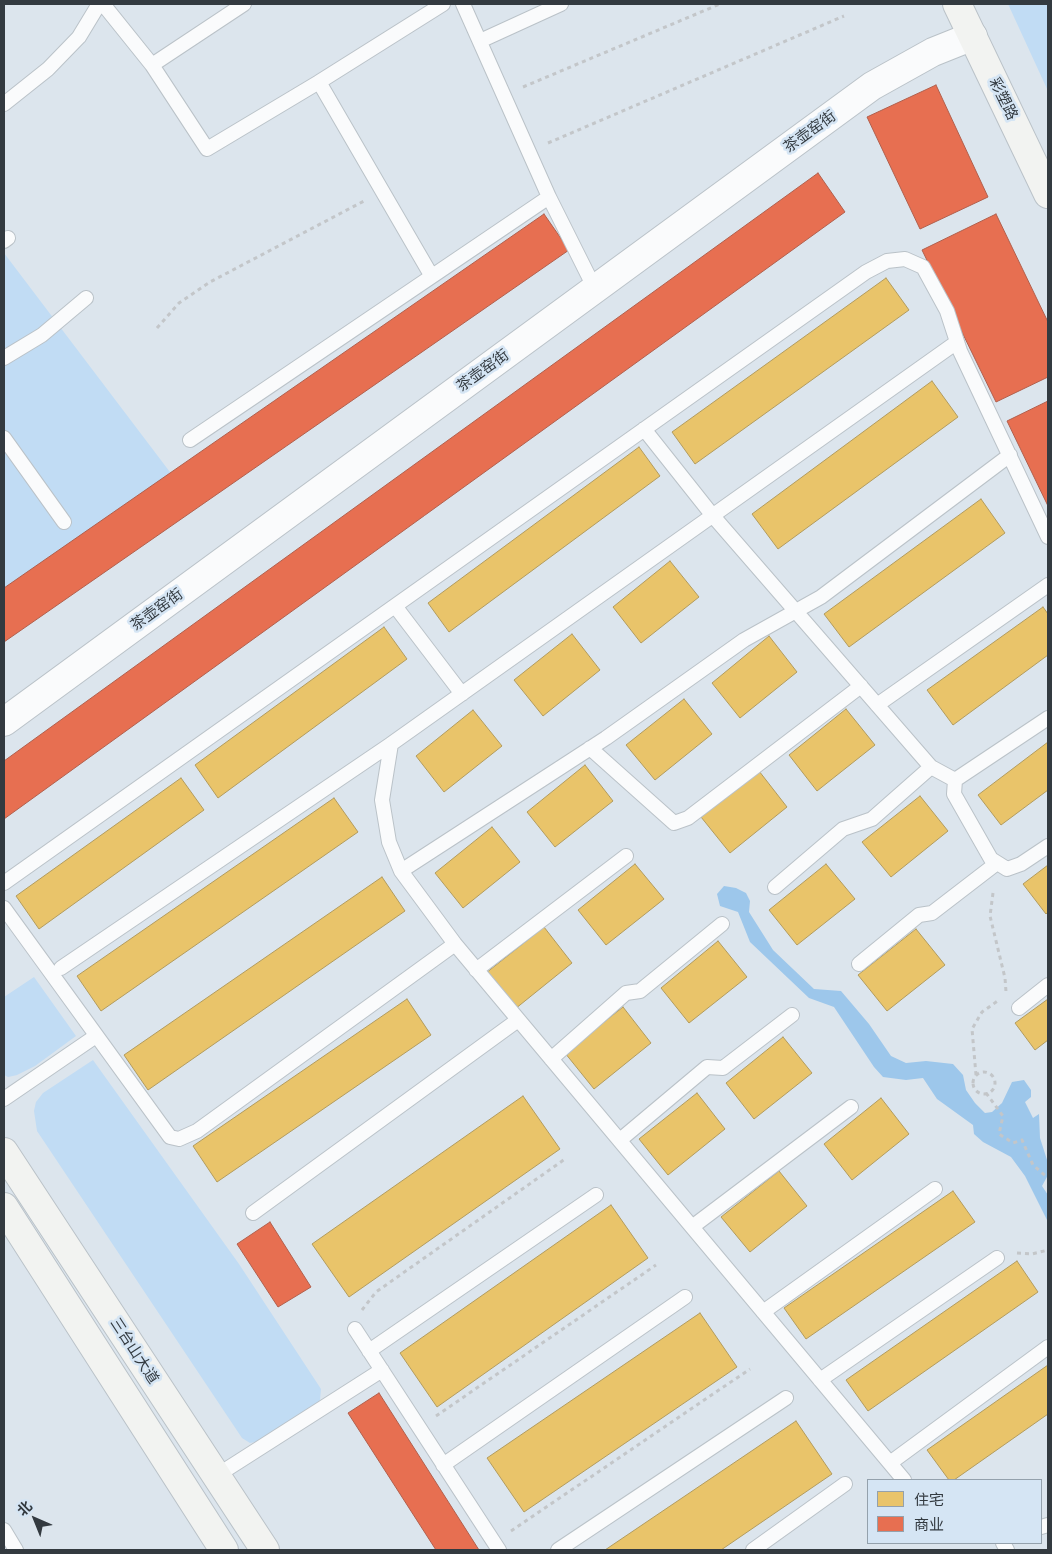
<!DOCTYPE html>
<meta charset="utf-8">
<style>
body{margin:0}
#map{position:relative;width:1052px;height:1554px;overflow:hidden;background:#dce5ed;font-family:"PT Sans Narrow","Noto Sans SC",sans-serif}
canvas{display:block}
.frame{position:absolute;inset:0;border:5px solid #333a40;pointer-events:none}
.legend{position:absolute;left:867px;top:1479px;width:175px;height:65px;box-sizing:border-box;background:#d5e5f4;border:1px solid #94a1ac;margin:0;padding:6px 9px;list-style:none;font-size:15px;color:#333a40}
.legend li{display:flex;align-items:center;gap:10px;height:25px}
.legend b{width:25px;border:1px solid #94a1ac}
.north{position:absolute;left:10px;top:1494px;width:50px;height:50px;-webkit-text-stroke:4px #d5e5f4;paint-order:stroke;rotate:316deg;font-size:14px;font-weight:700;line-height:20px;text-align:center;color:#333a40}
.north::after{content:'';display:block;margin:auto;width:18px;height:22px;background:#333a40;clip-path:polygon(50% 0,100% 100%,50% 72%,0 100%)}
</style>
<div id="map">
<canvas width="1052" height="1554"></canvas>
<div class="frame"></div>
<ul class="legend">
<li><b style="height:14px;background:#e9c46a"></b>住宅</li>
<li><b style="height:14px;background:#e76f51"></b>商业</li>
</ul>
<div class="north">北</div>
</div>
<script>
const g = document.querySelector('canvas').getContext('2d');
g.lineJoin = 'round';
function paint(path, color) { g.fillStyle = color; g.fill(path, 'evenodd'); }
const toPath = rows => new Path2D(rows.map(r => 'M' + r).join(''));
function stroke(path, color, width, dash) { g.strokeStyle = color; g.lineWidth = width; g.lineCap = dash ? 'butt' : 'round'; g.setLineDash(dash || []); g.stroke(path); }
function drawText(font, color, halo, rows, align = 'center') {
  g.font = font + ' "PT Sans Narrow","Noto Sans SC",sans-serif'; g.lineWidth = 5; g.setLineDash([]); g.textBaseline = 'middle'; g.strokeStyle = halo; g.fillStyle = color; for (const [text, x, y, turn = 0] of rows) {
    g.save(); g.translate(x, y); g.rotate((+turn || 0) * Math.PI / 180); g.textAlign = isNaN(turn) ? turn : align; if (halo) g.strokeText(text, 0, 0); g.fillText(text, 0, 0); g.restore();
  }
}
const green = toPath([
 [1009,4,1048,4,1048,91,1008,4],
 [4,253,179,484,4,607],
 [34,977,76,1036,35,1066,17,1075,8,1077,4,1075,4,997],
 [93,1060,239,1264,321,1389,320,1400,316,1404,260,1441,250,1443,242,1438,37,1131,34,1111,36,1102,43,1093]
]);
const water = toPath([
 [724,886,736,888,746,893,750,901,749,912,773,950,814,989,841,991,869,1024,891,1056,906,1063,926,1061,953,1064,963,1075,966,1090,975,1103,985,1113,992,1112,1002,1103,1012,1082,1024,1080,1031,1090,1031,1097,1025,1102,1033,1118,1039,1114,1040,1138,1048,1163,1048,1175,1042,1186,1048,1195,1048,1222,1025,1176,1011,1157,983,1142,974,1134,973,1125,937,1099,923,1078,906,1080,883,1077,874,1067,834,1007,809,998,750,942,738,912,720,906,717,894]
]);
const homes = toPath([
 [886,278,909,310,695,464,672,432,886,278],
 [932,381,958,417,778,549,752,514,932,381],
 [639,447,660,476,449,632,428,603,639,447],
 [981,499,1005,533,849,647,824,614,981,499],
 [670,561,699,597,641,643,613,607,670,561],
 [1043,607,1048,614,1048,655,953,725,927,690,1043,607],
 [384,627,407,659,218,798,195,765,384,627],
 [572,634,600,670,543,716,514,680,572,634],
 [769,636,797,672,740,718,712,683,769,636],
 [684,699,712,734,655,780,626,745,684,699],
 [846,709,875,745,817,791,789,755,846,709],
 [473,710,502,746,444,792,416,756,473,710],
 [1048,742,1048,790,1001,825,978,795,1048,742],
 [585,765,613,801,555,847,527,812,585,765],
 [759,771,787,807,730,853,701,817,759,771],
 [181,778,204,810,39,929,16,896,181,778],
 [920,796,948,831,891,877,862,842,920,796],
 [334,798,358,832,101,1011,77,976,334,798],
 [492,827,520,862,463,908,435,873,492,827],
 [635,864,664,899,606,945,578,910,635,864],
 [826,864,855,899,797,945,769,910,826,864],
 [1048,865,1048,912,1046,914,1023,884,1048,865],
 [382,877,405,911,148,1090,124,1055,382,877],
 [544,927,572,963,515,1009,486,973,544,927],
 [916,929,945,965,887,1011,858,975,916,929],
 [718,941,747,977,689,1023,661,988,718,941],
 [407,999,431,1035,217,1182,193,1146,407,999],
 [1048,999,1048,1040,1035,1050,1015,1023,1048,999],
 [623,1007,651,1043,594,1089,565,1053,623,1007],
 [783,1037,812,1073,754,1119,726,1083,783,1037],
 [697,1093,725,1129,668,1175,639,1139,697,1093],
 [523,1096,560,1149,349,1297,312,1244,523,1096],
 [881,1098,909,1134,852,1180,824,1144,881,1098],
 [779,1171,807,1206,750,1252,721,1217,779,1171],
 [953,1191,975,1222,806,1339,784,1308,953,1191],
 [611,1205,648,1258,437,1407,400,1353,611,1205],
 [1017,1261,1038,1292,868,1411,846,1380,1017,1261],
 [700,1313,737,1367,524,1512,487,1458,700,1313],
 [1048,1365,1048,1414,954,1480,949,1480,927,1450,1048,1365],
 [796,1421,832,1474,721,1550,605,1550,796,1421]
]);
const shops = toPath([
 [936,85,988,197,920,229,867,117,936,85],
 [818,173,845,212,4,819,4,761,818,173],
 [544,214,569,250,4,642,4,588,544,214],
 [996,214,1048,322,1048,377,996,402,922,250,996,214],
 [1048,401,1048,506,1007,421,1048,401],
 [270,1222,311,1287,278,1307,237,1244,270,1222],
 [379,1393,479,1550,436,1550,348,1413,379,1393]
]);
const path = toPath([
 [523,87,720,4],
 [548,143,844,16],
 [157,328,179,303,210,282,364,201],
 [993,893,990,916,1005,978,1006,992],
 '973 1083a11 11 0 1 1 22 0a11 11 0 1 1-22 0Z',
 [976,1075,972,1029,982,1012,999,1000],
 [986,1093,1003,1116,999,1134,1013,1143,1022,1140,1033,1165,1048,1178],
 [1017,1253,1032,1254,1048,1250],
 [362,1310,376,1292,565,1159],
 [436,1416,656,1265],
 [511,1531,750,1369]
]);
const lane = toPath([
 [103,4,152,65,207,149,319,82,431,275],
 [480,41,561,4],
 [152,65,244,4],
 [319,82,443,4],
 [4,104,48,69,79,37,99,4],
 [549,197,595,289],
 [4,241,8,238],
 [4,358,42,335,86,298],
 [644,429,713,516,931,767,955,780],
 [4,438,64,522],
 [190,440,549,197,463,4],
 [395,606,462,694],
 [877,705,1048,585],
 [1048,718,955,780,954,794,991,859,1007,869,1021,864,1048,846],
 [590,748,674,823,688,818,861,686],
 [401,871,606,738,744,640,821,597,1010,455],
 [4,883,866,272,887,261,905,259,923,267,947,311,960,351,1048,537],
 [775,887,843,829,872,819,931,767],
 [4,908,170,1137,179,1139,197,1131,455,944],
 [859,964,919,915,932,913,997,863],
 [61,968,391,744],
 [476,970,626,856],
 [1019,1008,1048,985],
 [551,1059,626,993,640,991,722,924],
 [4,1099,96,1036],
 [620,1140,707,1067,723,1068,792,1015],
 [253,1213,518,1020],
 [692,1227,851,1107],
 [763,1312,935,1189],
 [355,1329,499,1550],
 [369,1351,596,1195],
 [820,1380,997,1258],
 [890,1463,1048,1347],
 [443,1465,685,1297],
 [216,1476,382,1370],
 [904,1480,455,944,401,871,389,842,382,800,391,744,957,342],
 [1041,1527,1048,1525],
 [4,1530,16,1550],
 [1003,1543,1007,1550],
 [558,1550,786,1398],
 [753,1550,845,1484]
]);
const street = toPath([
 [4,722,872,86,933,52,973,36]
]);
const secondary = toPath([
 [957,4,1048,194],
 [4,1152,265,1550],
 [4,1207,224,1550]
]);
const streetNames = [
 ["彩塑路",1003,99,64],
 ["茶壶窑街",810,132,-36],
 ["茶壶窑街",483,371,-36],
 ["茶壶窑街",157,610,-36],
 ["三台山大道",134,1351,57]
];
paint(green, '#c1dcf4');
paint(water, '#9dc7eb');
paint(homes, '#e9c46a');
stroke(homes, '#b29b5d', 1);
paint(shops, '#e76f51');
stroke(shops, '#b15f4c', 1);
stroke(lane, '#bac2c8', 16);
stroke(street, '#bac2c8', 30);
stroke(secondary, '#bac2c8', 30);
stroke(path, '#c3c6c9', 3, [4, 4]);
stroke(lane, '#fafbfc', 14);
stroke(street, '#fafbfc', 28);
stroke(secondary, '#f2f3f1', 28);
drawText('15px', '#333a40', '#d5e5f4', streetNames);
</script>
